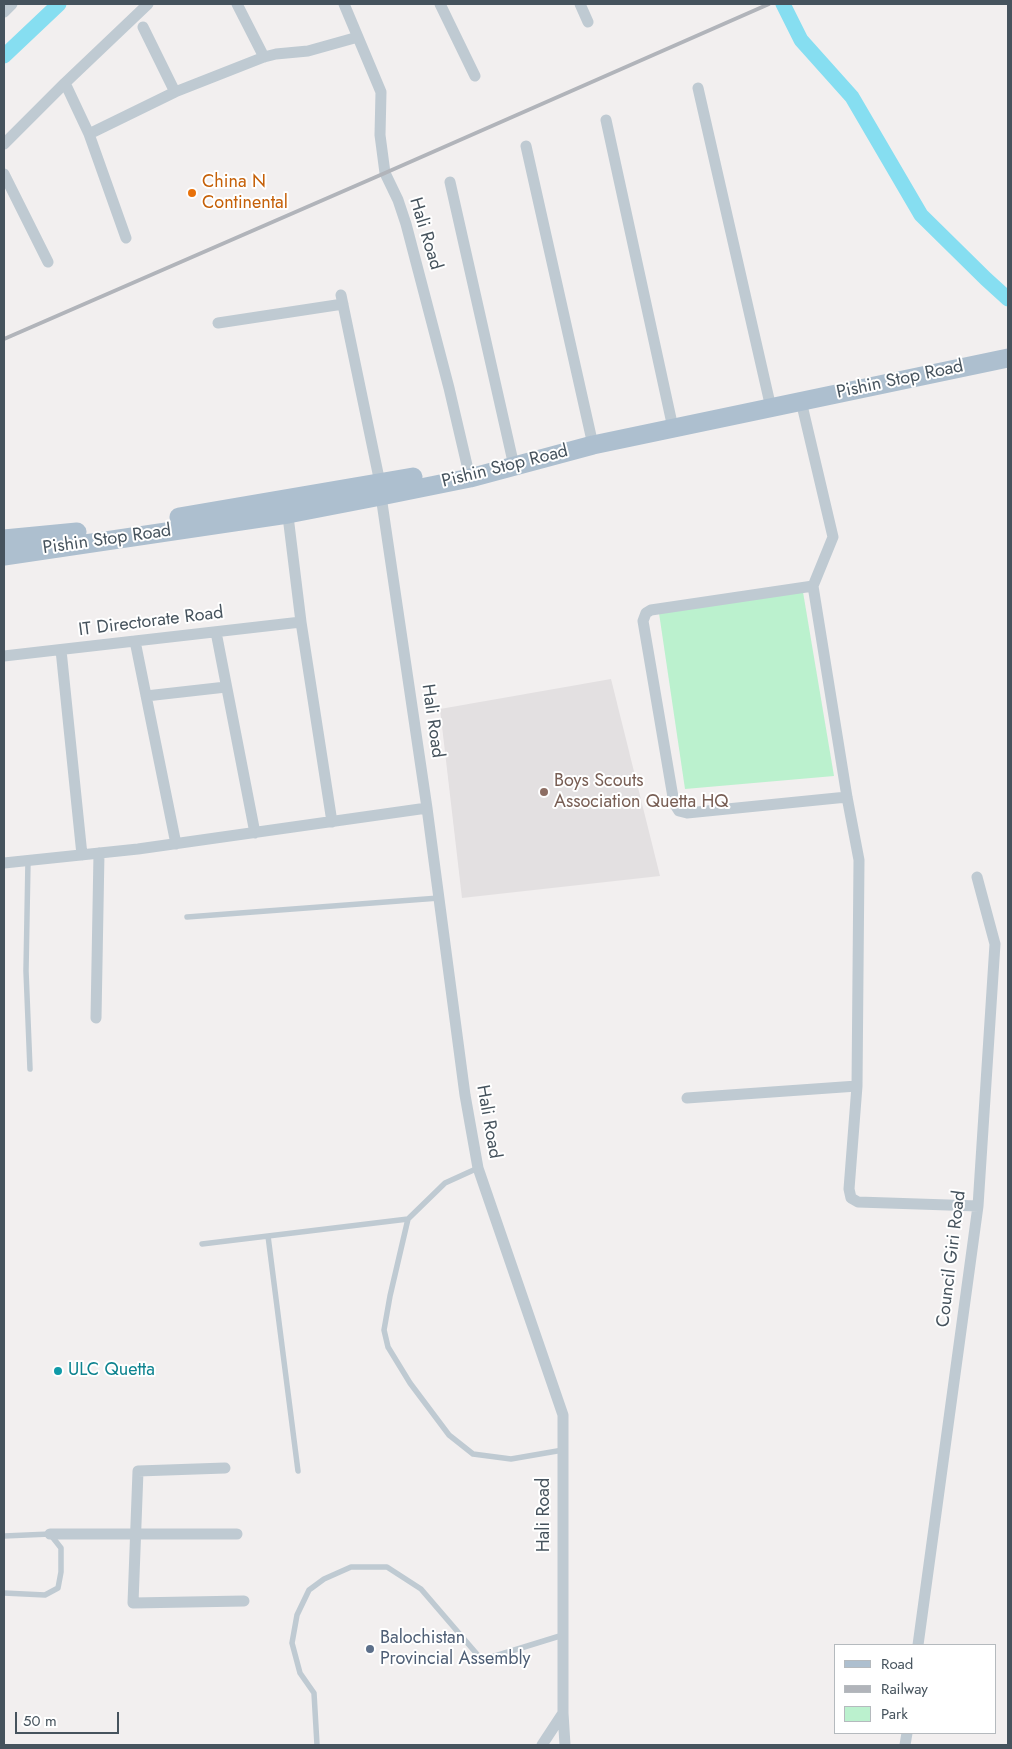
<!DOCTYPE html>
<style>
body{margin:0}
#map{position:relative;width:1012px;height:1749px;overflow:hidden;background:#f2efef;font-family:Jost,sans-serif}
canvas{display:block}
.frame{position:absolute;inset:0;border:5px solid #46535d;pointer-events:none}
.legend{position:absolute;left:834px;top:1644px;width:162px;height:90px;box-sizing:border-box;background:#fff;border:1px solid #b5babe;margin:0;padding:6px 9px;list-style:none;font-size:15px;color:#46535d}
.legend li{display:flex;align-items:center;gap:10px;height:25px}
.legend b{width:25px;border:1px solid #b5babe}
.scale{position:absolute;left:15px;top:1712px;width:104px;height:22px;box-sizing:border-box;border:2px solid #46535d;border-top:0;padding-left:6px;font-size:15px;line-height:18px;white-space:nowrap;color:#46535d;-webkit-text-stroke:4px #fff;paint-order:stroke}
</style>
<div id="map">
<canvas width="1012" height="1749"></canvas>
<div class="frame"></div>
<ul class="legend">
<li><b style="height:6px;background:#adbfcf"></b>Road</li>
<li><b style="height:6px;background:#b1b4ba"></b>Railway</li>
<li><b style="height:14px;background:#bbf1ce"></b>Park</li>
</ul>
<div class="scale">50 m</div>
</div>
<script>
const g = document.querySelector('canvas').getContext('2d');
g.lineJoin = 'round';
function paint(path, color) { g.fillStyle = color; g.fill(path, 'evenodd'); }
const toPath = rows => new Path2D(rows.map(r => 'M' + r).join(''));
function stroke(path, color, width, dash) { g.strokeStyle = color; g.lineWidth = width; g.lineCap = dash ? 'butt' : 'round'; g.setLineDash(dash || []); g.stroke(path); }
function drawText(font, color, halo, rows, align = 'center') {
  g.font = font + ' Jost,sans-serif'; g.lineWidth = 4; g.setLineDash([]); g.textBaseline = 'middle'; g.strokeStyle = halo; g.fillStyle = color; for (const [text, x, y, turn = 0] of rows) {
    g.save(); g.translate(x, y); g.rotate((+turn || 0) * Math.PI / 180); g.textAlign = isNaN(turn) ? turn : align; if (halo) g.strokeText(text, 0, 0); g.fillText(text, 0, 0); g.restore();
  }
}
const education = toPath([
 [611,679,660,876,462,898,440,709]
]);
const green = toPath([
 [803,592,834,776,685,789,659,613]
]);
const canal = toPath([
 [783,4,801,40,852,97,921,215,986,279,1008,299],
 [4,56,59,4]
]);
const service = toPath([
 [28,861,26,971,30,1069],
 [187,917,439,898],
 [478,1168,445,1183,408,1219,390,1296,384,1330,388,1347,410,1383,449,1435,473,1454,511,1459,563,1450],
 [268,1236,298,1471],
 [202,1244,408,1219],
 [4,1536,50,1534,61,1548,61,1572,58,1588,45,1595,4,1593],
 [317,1745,314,1693,300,1673,292,1643,297,1615,309,1590,324,1579,351,1567,387,1567,421,1589,482,1660,563,1635]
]);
const minor = toPath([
 [237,4,264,57],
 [344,4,381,92,380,135,385,173,398,200,406,224,449,388,470,478],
 [440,4,475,76],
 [580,4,588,22],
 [4,12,12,4],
 [143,27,175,92],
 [65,83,89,134,126,238],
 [698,88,771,408],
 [606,120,673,428],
 [89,134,175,92,264,57,276,54,308,51,358,37],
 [4,144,65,83,148,4],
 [526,146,593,445],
 [4,174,48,262],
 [450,182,514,466],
 [341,295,380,483],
 [218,323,343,304],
 [801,401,833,537,813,586,847,797,859,860,857,1086,849,1189,851,1198,858,1202,978,1206],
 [381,496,427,808,465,1095,478,1168,563,1415,563,1713,565,1745],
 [287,508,301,622,332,822],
 [813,586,651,610,646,613,643,621,674,803,679,811,687,813,847,797],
 [216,632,255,833],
 [135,641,176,844],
 [61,650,82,855],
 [4,656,301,622],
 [146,696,226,687],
 [4,863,138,849,427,808],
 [96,1018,99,853],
 [687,1098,857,1086],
 [225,1468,138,1471,133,1603,244,1601],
 [50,1534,237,1534],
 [918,1645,978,1206,995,944,977,877],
 [542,1745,563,1713],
 [905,1745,907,1733]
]);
const primary = toPath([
 [179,517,413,477],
 [4,539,77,532],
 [4,556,288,514,381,496,470,478,593,445,1008,358]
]);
const rail = toPath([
 [4,339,385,173,769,4]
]);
const markers = [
 [192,193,5,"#e8710a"],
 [544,792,5,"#8d6e63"],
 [58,1371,5,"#0f9aa8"],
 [370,1649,5,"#5c6f8a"]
];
const foodNames = [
 ["China N",202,183],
 ["Continental",202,204]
];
const streetNames = [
 ["Hali Road",425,234,73],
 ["Pishin Stop Road",900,380,-12],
 ["Pishin Stop Road",505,467,-14],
 ["Pishin Stop Road",107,540,-8],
 ["IT Directorate Road",151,622,-7],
 ["Hali Road",432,721,82],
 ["Hali Road",488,1122,80],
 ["Council Giri Road",952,1259,-83],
 ["Hali Road",545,1515,-90]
];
const educationNames = [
 ["Boys Scouts",554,782],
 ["Association Quetta HQ",554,803]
];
const cultureNames = [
 ["ULC Quetta",68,1371]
];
const serviceNames = [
 ["Balochistan",380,1639],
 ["Provincial Assembly",380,1660]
];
paint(education, '#e3e0e1');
paint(green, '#bbf1ce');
stroke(canal, '#86def1', 15);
stroke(service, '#bfcad2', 5.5);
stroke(minor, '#bfcad2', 11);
stroke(primary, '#adbfcf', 19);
stroke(rail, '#b1b4ba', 4);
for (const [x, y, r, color] of markers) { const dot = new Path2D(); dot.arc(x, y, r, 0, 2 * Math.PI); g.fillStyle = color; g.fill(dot); stroke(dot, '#fff', 2); }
drawText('18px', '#c56008', '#fff', foodNames, 'left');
drawText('18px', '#46535d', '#fff', streetNames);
drawText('18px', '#785e54', '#fff', educationNames, 'left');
drawText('18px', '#0d838f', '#fff', cultureNames, 'left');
drawText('18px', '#4e5e75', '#fff', serviceNames, 'left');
</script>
